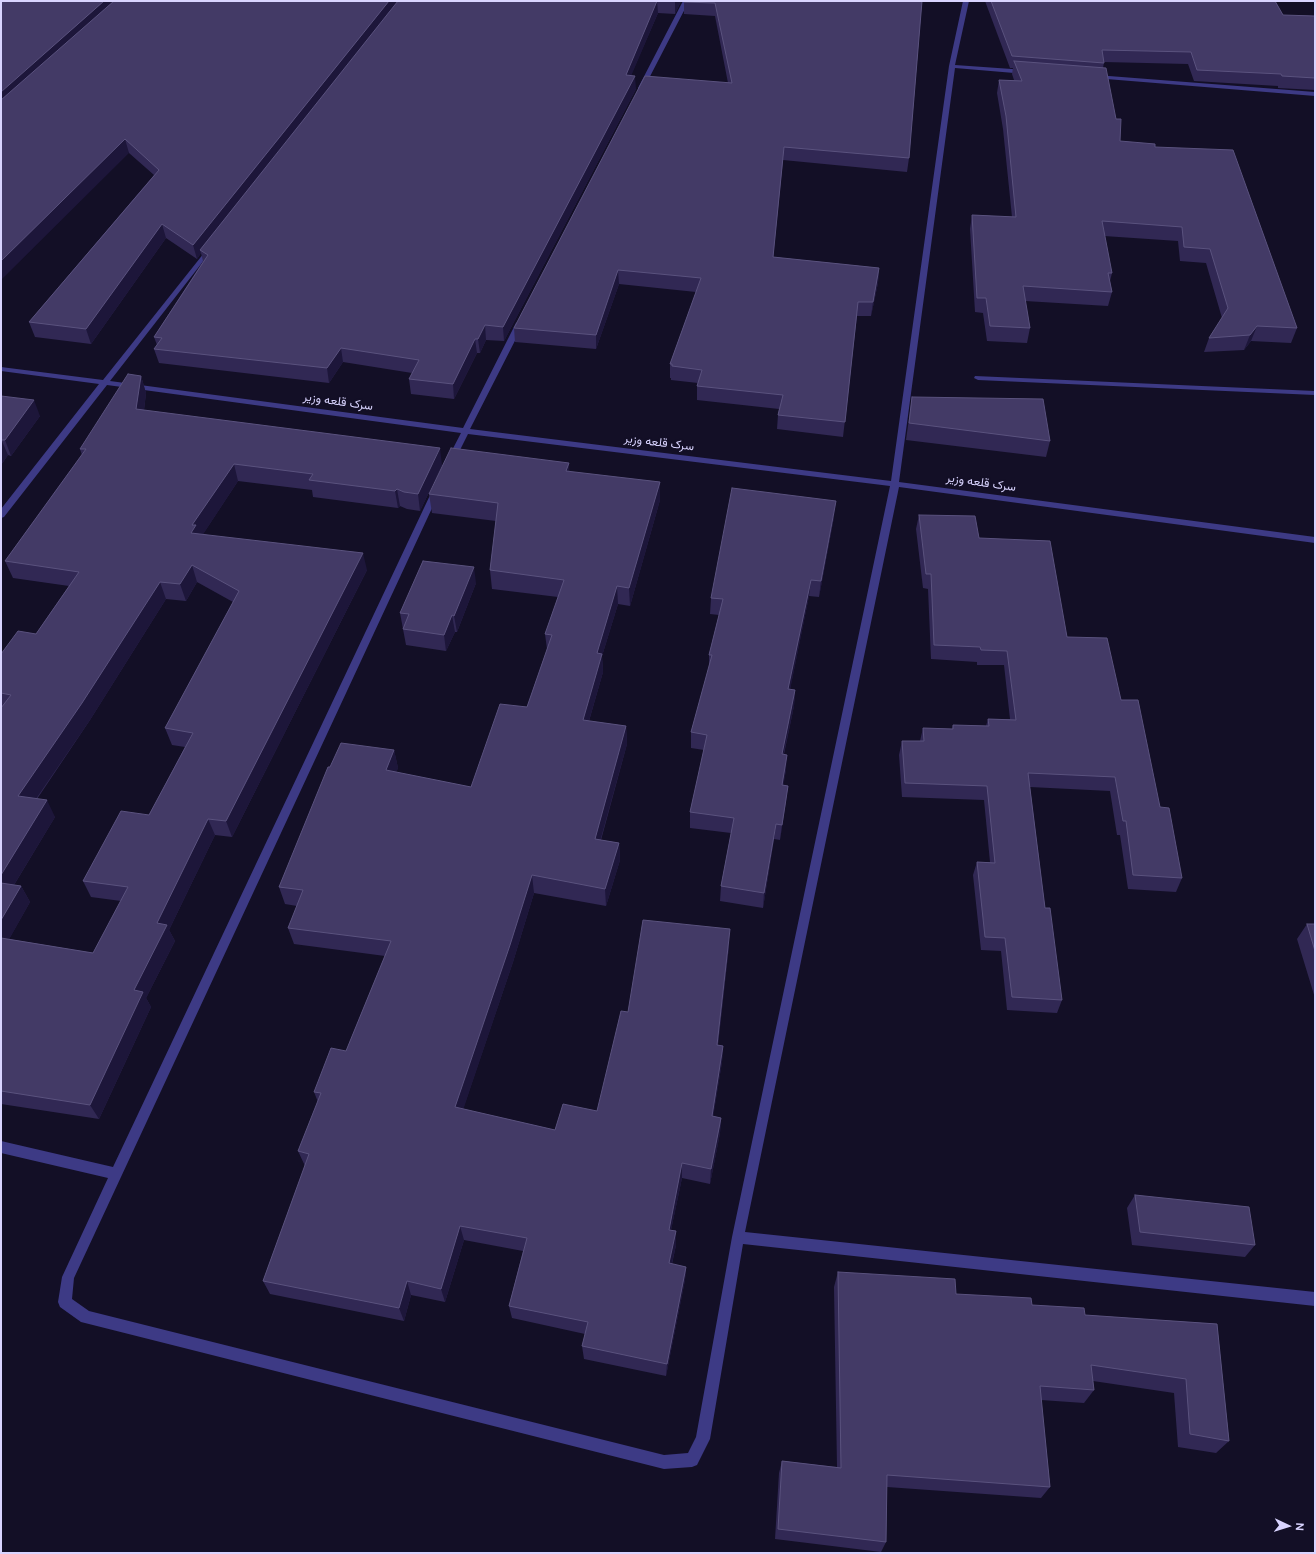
<!DOCTYPE html>
<meta charset="utf-8">
<style>
body{margin:0}
#map{position:relative;width:1316px;height:1554px;overflow:hidden;background:#130f26;font-family:"DM Sans",sans-serif}
canvas{display:block}
.frame{position:absolute;inset:0;border:2px solid #d9d4ff;pointer-events:none}
.north{position:absolute;left:1268px;top:1506px;width:40px;height:40px;-webkit-text-stroke:3px #130f26;paint-order:stroke;rotate:94deg;font-size:11px;font-weight:700;line-height:16px;text-align:center;color:#d9d4ff}
.north::after{content:'';display:block;margin:auto;width:14px;height:18px;background:#d9d4ff;clip-path:polygon(50% 0,100% 100%,50% 72%,0 100%)}
</style>
<div id="map">
<canvas width="1316" height="1554"></canvas>
<div class="frame"></div>
<div class="north">N</div>
</div>
<script>
const g = document.querySelector('canvas').getContext('2d');
g.lineJoin = 'round';
const toPath = rows => new Path2D(rows.map(r => 'M' + r).join(''));
function paint(path, color) { g.fillStyle = color; g.fill(path, 'evenodd'); }
function stroke(path, color, width, dash) { g.strokeStyle = color; g.lineWidth = width; g.lineCap = dash ? 'butt' : 'round'; g.setLineDash(dash || []); g.stroke(path); }
function drawText(font, color, halo, rows, align = 'center') {
  g.font = font + ' "DM Sans",Vazirmatn,sans-serif'; g.lineWidth = 4; g.setLineDash([]); g.textBaseline = 'middle'; g.strokeStyle = halo; g.fillStyle = color; for (const [text, x, y, turn = 0] of rows) {
    g.save(); g.translate(x, y); g.rotate((+turn || 0) * Math.PI / 180); g.textAlign = isNaN(turn) ? turn : align; if (halo) g.strokeText(text, 0, 0); g.fillText(text, 0, 0); g.restore();
  }
}
const minor = toPath([
 [683,1,689,1,644,88,639,89,638,88,683,1],
 [963,1,969,1,955,65,1026,70,1029,72,1026,74,955,68,899,482,1315,537,1315,543,899,487,745,1232,1315,1292,1315,1306,743,1244,710,1439,697,1465,692,1467,664,1469,81,1322,60,1307,58,1302,62,1277,108,1178,1,1153,1,1141,113,1167,432,491,436,488,440,491,74,1278,72,1299,89,1311,664,1455,688,1453,696,1437,732,1237,890,486,468,434,455,460,451,463,447,460,461,433,107,385,4,517,1,518,1,509,99,384,1,371,1,367,103,380,208,248,210,247,212,248,212,250,110,381,463,428,516,323,520,321,524,323,470,429,891,481,949,66,963,1],
 [1096,75,1315,92,1315,96,1094,78,1093,77,1096,75],
 [975,376,1315,391,1315,395,978,380,974,378,975,376]
]);
const wall = toPath([
 [2,1,681,1,675,14,658,13,631,75,636,89,504,341,486,340,480,353,477,353,454,399,411,394,409,379,412,373,343,362,329,383,159,363,154,349,157,345,154,337,203,261,201,253,197,259,166,238,91,344,35,337,29,322,154,175,129,153],
 [922,1,909,158,907,172,783,160,773,257,879,268,878,283,871,316,857,316,843,437,777,429,778,415,779,409,697,400,697,386,698,383,671,380,671,378,670,378,670,364,696,292,619,284,596,349,515,342,514,328,728,83,715,16,684,14,684,2],
 [985,1,1275,1,1283,15,1315,16,1315,90,1278,88,1278,86,1194,81,1188,64,1104,62,1103,68,1120,141,1155,147,1297,328,1291,343,1251,341,1244,350,1204,352,1209,338,1222,318,1206,263,1180,261,1178,241,1104,236,1112,273,1110,281,1112,292,1108,306,1025,301,1030,328,1027,343,987,341,983,313,975,312,970,229,972,215,1012,217,1003,129,997,93,999,80,1014,80,1012,74,1013,68,1010,68],
 [141,376,146,393,144,410,442,465,420,511,407,509,400,506,398,508,313,497,312,490,238,481,203,534,367,570,232,837,215,835,169,930,175,941,146,998,151,1007,99,1119,1,1104,1,654,36,634,69,586,13,578,5,561,82,455,80,449],
 [197,582,233,602,165,728,172,745,185,747,149,815,83,881,91,897,121,901,93,953,9,939,30,902,21,886,14,885,55,817,37,799,90,720,166,599,186,601],
 [1,396,40,416,11,456,8,455,1,465],
 [912,397,1050,441,1046,457,906,440],
 [569,463,569,472,660,482,660,500,630,606,618,604,602,656,603,672,589,721,626,726,627,744,601,840,619,843,620,860,606,906,534,893,513,962,463,1109,555,1130,597,1111,628,1012,729,946,718,1045,723,1046,722,1062,713,1116,721,1118,720,1133,710,1184,682,1178,671,1230,676,1231,676,1245,672,1264,686,1267,685,1280,666,1376,584,1359,582,1346,585,1334,512,1318,509,1306,523,1251,464,1240,445,1302,411,1295,404,1321,270,1294,263,1281,305,1166,298,1151,318,1102,314,1092,346,1051,385,956,294,944,288,928,297,906,285,904,279,887,330,767,394,750,398,768,396,772,471,787,527,707,547,649,545,634,558,597,492,589,490,570,496,521,432,513,429,494],
 [919,515,979,538,1067,637,1121,700,1160,807,1182,878,1176,892,1128,889,1120,835,1117,835,1110,791,1030,787,1045,908,1062,1000,1057,1013,1007,1010,1001,951,981,950,973,875,977,862,990,862,984,800,902,797,899,755,902,741,920,741,923,728,952,729,953,725,986,726,988,719,1010,719,1004,665,977,665,977,662,931,659,928,589,923,588,916,529],
 [834,517,819,597,809,596,790,689,795,690,794,706,784,754,786,770,783,785,788,786,786,801,780,840,774,839,763,908,720,901,721,886,731,833,690,828,690,812,704,750,691,748,691,732,709,667,709,655,719,615,710,614,711,598],
 [476,583,457,632,455,632,446,651,406,645,400,613],
 [1307,924,1315,924,1315,998,1297,939],
 [1135,1195,1255,1245,1245,1257,1132,1245,1127,1208],
 [838,1272,956,1294,1032,1305,1085,1315,1217,1324,1229,1441,1216,1453,1178,1447,1174,1393,1093,1381,1094,1390,1084,1403,1041,1400,1050,1487,1041,1498,887,1487,886,1542,881,1552,775,1539,779,1473,782,1461,837,1467,834,1287]
]);
const shadedWall = toPath([
 [104,1,122,1,1,109,1,92],
 [389,1,401,1,200,250,201,253,197,259,193,245],
 [657,1,658,13,626,88,626,75],
 [675,1,681,1,675,14],
 [635,76,636,89,504,341,503,327],
 [125,139,129,153,1,280,1,261],
 [784,147,783,160,772,271,773,257],
 [162,224,166,238,91,344,86,329],
 [879,268,878,283,871,316,873,302],
 [618,270,619,284,596,349,596,335],
 [485,325,486,340,480,353,478,339],
 [1257,326,1251,341,1244,350,1250,335],
 [475,339,477,353,454,399,453,384],
 [341,348,343,362,329,383,327,368],
 [141,376,146,393,142,426,136,409],
 [34,400,40,416,11,456,5,440],
 [1,439,8,455,1,465],
 [440,448,442,465,420,511,418,494],
 [569,463,570,481,566,471],
 [234,464,238,481,200,539,191,533,192,525],
 [660,482,660,500,630,606,629,588],
 [397,489,400,506,398,508,395,491],
 [836,501,834,517,819,597,821,581],
 [363,553,367,570,232,837,226,821],
 [192,565,197,582,186,601,180,584],
 [474,567,476,583,457,632,454,616],
 [811,580,809,596,787,705,788,689],
 [160,582,166,599,90,720,27,812,18,796],
 [617,586,618,604,602,656,603,672,584,738,583,720,597,653],
 [452,615,455,632,446,651,444,635],
 [795,690,794,706,780,770,782,754],
 [626,726,627,744,596,856,595,839],
 [394,750,398,768,390,788,386,770],
 [787,755,786,770,781,801,782,785],
 [788,786,786,801,780,840,782,825],
 [47,800,55,817,6,898,1,889,1,875],
 [208,819,215,835,169,930,175,941,146,998,151,1007,99,1119,90,1105,134,990,157,923],
 [776,824,774,839,763,908,764,893],
 [619,843,620,860,606,906,605,889],
 [532,875,534,893,513,962,459,1122,455,1107],
 [21,886,30,902,2,952,1,951,1,920],
 [730,929,729,946,716,1061,717,1045],
 [723,1046,722,1062,711,1131,712,1116],
 [721,1118,720,1133,710,1184,711,1169],
 [682,1163,682,1178,668,1244,669,1230],
 [460,1226,464,1240,445,1302,441,1289],
 [676,1231,676,1245,669,1276,669,1263],
 [686,1267,685,1280,666,1376,667,1364],
 [407,1281,411,1295,404,1321,399,1308]
]);
const building = toPath([
 [2,1,104,1,1,92,1,2,2,1],
 [114,1,389,1,193,245,162,224,86,329,29,322,159,170,125,139,1,261,1,100,114,1],
 [398,1,657,1,626,75,635,76,503,327,485,325,478,339,475,339,453,384,409,379,419,360,341,348,327,368,154,349,162,338,154,337,208,255,200,250,398,1],
 [684,1,922,1,909,158,784,147,773,257,879,268,873,302,858,302,845,422,778,415,783,395,697,386,702,370,672,366,672,364,670,364,701,278,618,270,596,335,514,328,645,76,732,83,715,3,684,2,684,1],
 [991,1,1275,1,1283,15,1315,16,1315,78,1282,76,1281,74,1197,70,1191,52,1102,50,1104,63,1012,56,991,1],
 [1014,61,1106,68,1116,119,1121,119,1120,141,1155,144,1155,147,1233,150,1297,328,1257,326,1250,335,1209,338,1228,308,1210,249,1184,247,1182,227,1102,221,1112,273,1108,273,1112,292,1023,286,1030,328,990,326,986,298,977,298,972,215,1016,217,1006,116,999,80,1022,81,1014,61],
 [128,374,141,376,136,409,440,448,418,494,404,492,397,489,395,491,309,480,313,474,234,464,192,525,196,525,191,533,363,553,226,821,208,819,157,923,167,925,134,990,143,992,90,1105,1,1091,1,938,93,953,128,887,83,881,121,811,149,815,193,733,165,728,239,591,192,565,180,584,160,582,82,703,18,796,47,800,1,875,1,708,11,695,1,693,1,654,18,631,36,634,79,572,5,561,86,449,80,449,128,374],
 [1,396,34,400,5,440,1,440,1,396],
 [912,397,1043,399,1050,441,909,423,912,397],
 [451,448,569,463,566,471,660,482,629,588,617,586,597,653,602,654,583,720,626,726,595,839,619,843,605,889,532,875,510,945,455,1107,555,1130,563,1104,597,1111,621,1011,628,1012,643,920,730,929,717,1045,723,1046,712,1116,721,1118,711,1169,682,1163,669,1230,676,1231,669,1263,686,1267,667,1364,582,1346,588,1322,509,1306,527,1238,460,1226,441,1289,407,1281,399,1308,263,1281,309,1154,298,1151,321,1093,314,1092,331,1048,346,1051,391,941,288,928,303,890,279,887,328,767,330,767,341,743,394,750,386,770,471,787,500,704,527,707,552,635,545,634,564,580,490,570,498,503,429,494,451,448],
 [732,488,836,501,821,581,811,580,788,689,795,690,782,754,787,755,782,785,788,786,782,825,776,824,764,893,721,886,734,818,690,812,707,735,691,732,712,655,709,655,723,599,711,598,732,488],
 [919,515,975,516,979,538,1050,541,1067,637,1107,638,1121,700,1138,700,1160,807,1169,808,1182,878,1133,875,1126,821,1123,821,1115,777,1028,773,1045,908,1050,908,1062,1000,1012,997,1005,938,985,937,977,862,995,863,987,786,905,783,902,741,924,741,923,728,953,729,953,725,989,726,988,719,1016,720,1007,651,981,650,980,647,934,645,931,574,926,574,919,515],
 [423,561,474,567,454,616,452,615,444,635,403,629,409,614,400,613,423,561],
 [1,883,21,886,1,920,1,883],
 [1307,924,1315,924,1315,951,1307,924],
 [1135,1195,1249,1207,1255,1245,1140,1232,1135,1195],
 [838,1272,955,1279,956,1294,1031,1298,1032,1305,1084,1308,1085,1315,1217,1324,1229,1441,1190,1434,1186,1379,1091,1365,1094,1390,1040,1386,1050,1487,887,1475,886,1542,778,1529,782,1461,841,1468,838,1272]
]);
const streetNames = [
 ["سرک قلعه وزیر",338,402,8],
 ["سرک قلعه وزیر",659,443,7],
 ["سرک قلعه وزیر",981,483,8]
];
paint(minor, '#3d3a85');
paint(wall, '#312854');
paint(shadedWall, '#1d163a');
paint(building, '#433a66');
stroke(building, '#5a527e', 1);
drawText('12px', '#d9d4ff', '#130f26', streetNames);
</script>
